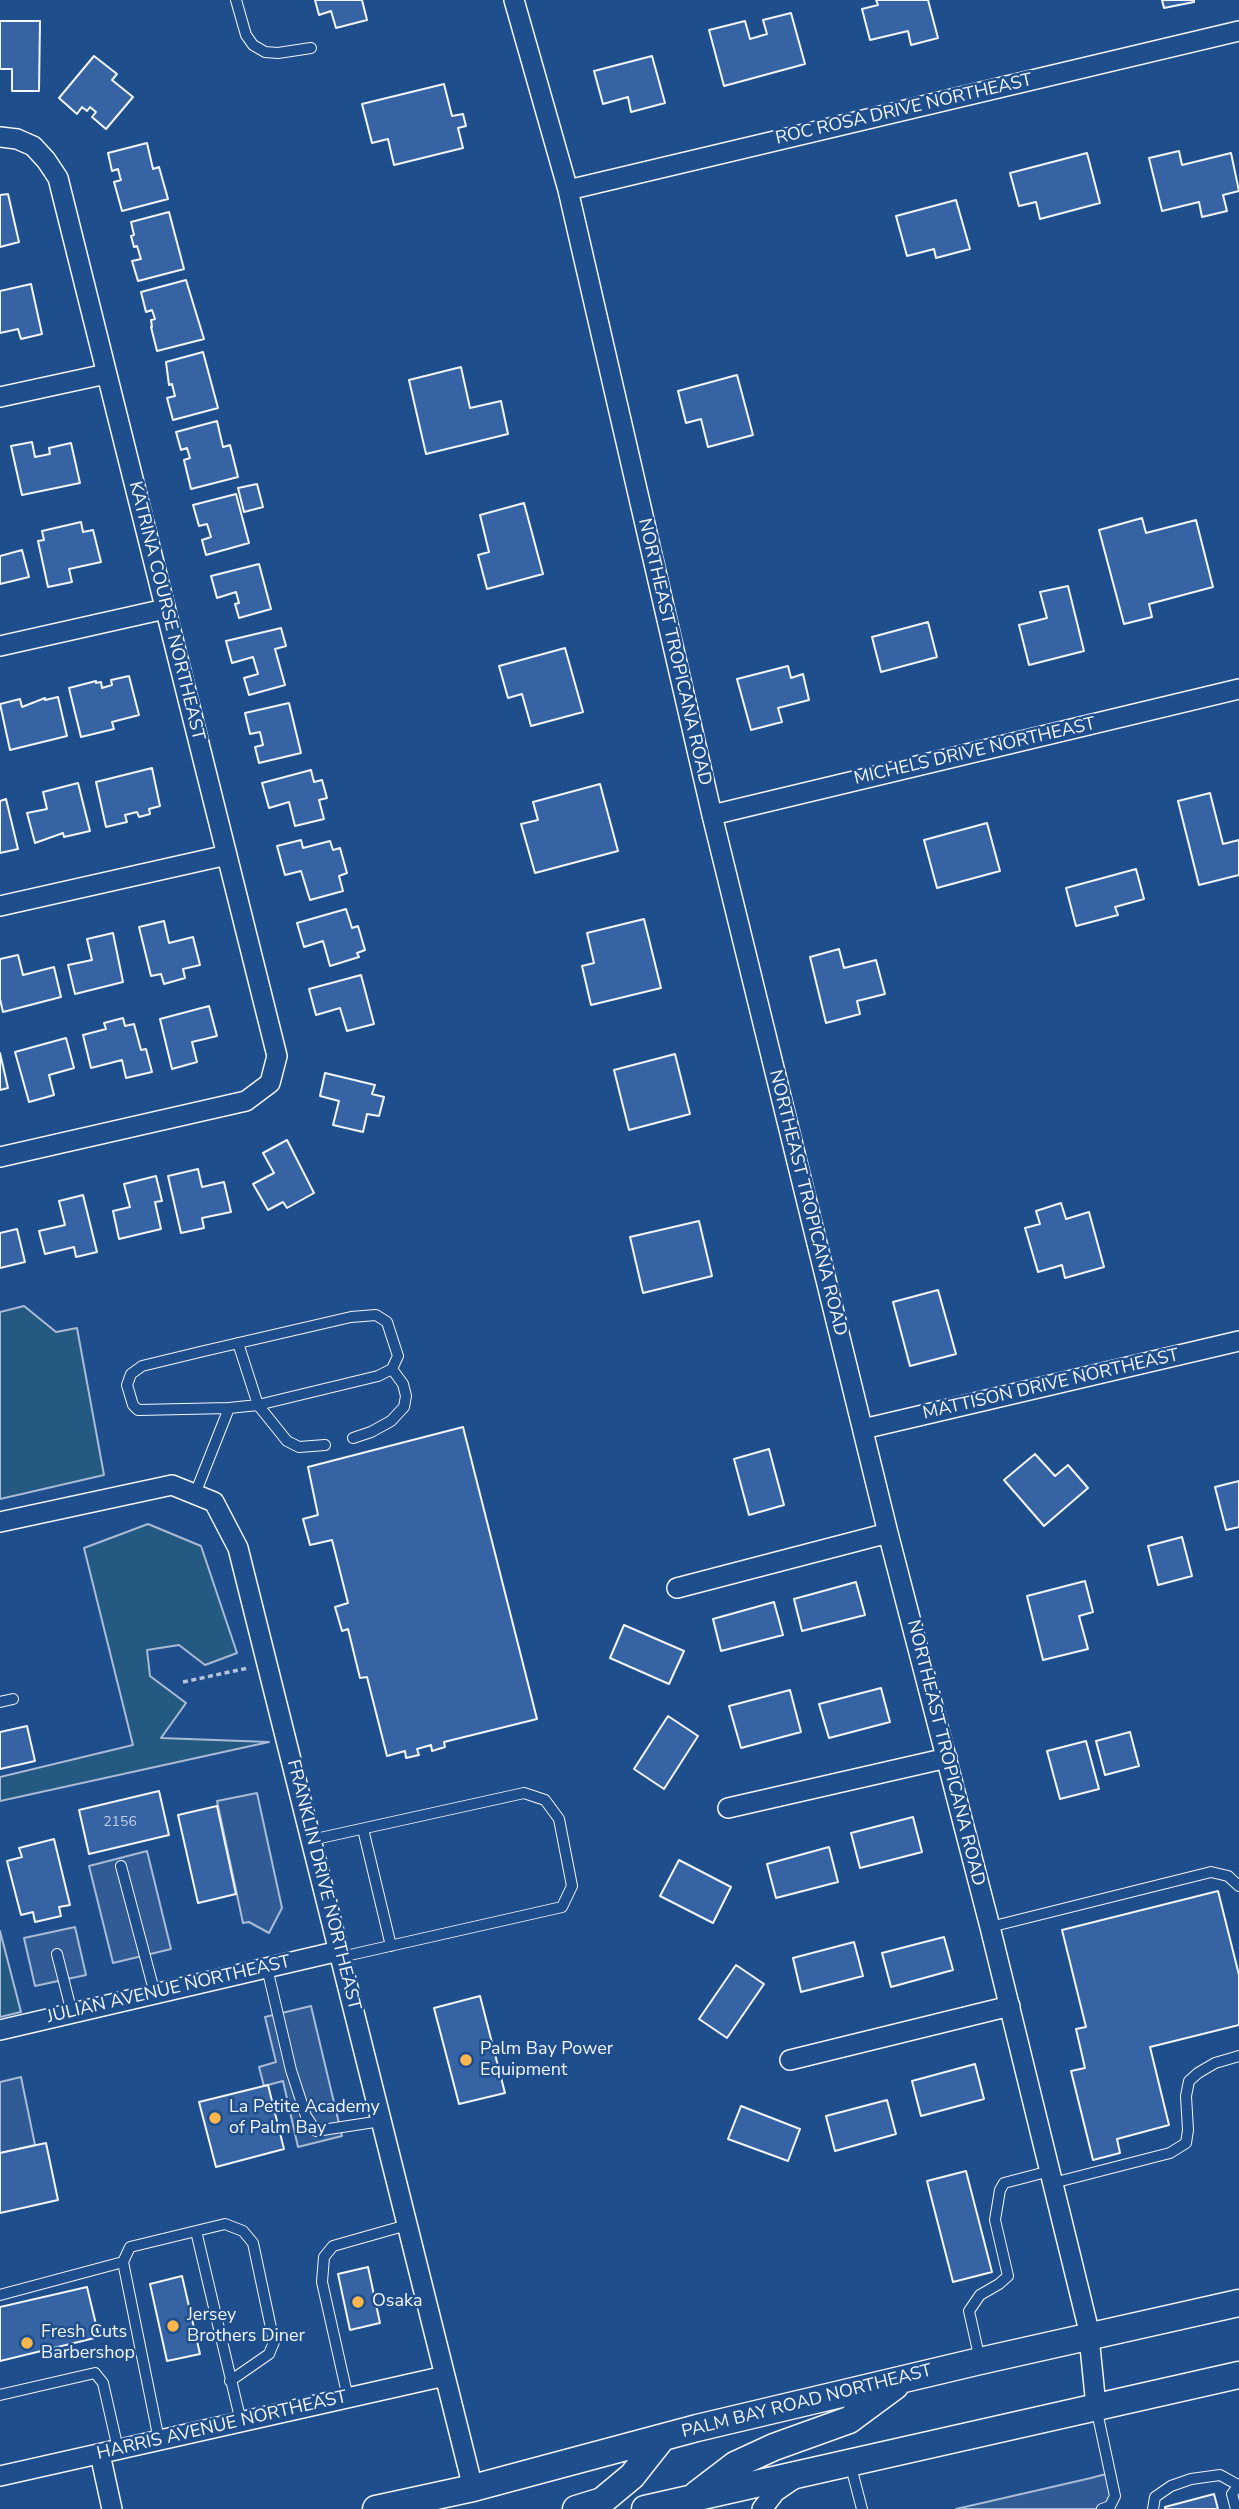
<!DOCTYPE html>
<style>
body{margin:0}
canvas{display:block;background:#1f4e8c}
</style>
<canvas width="1239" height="2509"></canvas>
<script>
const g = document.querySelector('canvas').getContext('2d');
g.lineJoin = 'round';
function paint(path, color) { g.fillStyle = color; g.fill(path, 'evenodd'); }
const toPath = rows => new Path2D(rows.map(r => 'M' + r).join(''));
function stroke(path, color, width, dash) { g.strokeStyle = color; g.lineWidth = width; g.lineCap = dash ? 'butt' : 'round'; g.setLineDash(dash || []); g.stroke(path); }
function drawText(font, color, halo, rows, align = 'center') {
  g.font = font + ' "Nunito Sans",sans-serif'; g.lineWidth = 5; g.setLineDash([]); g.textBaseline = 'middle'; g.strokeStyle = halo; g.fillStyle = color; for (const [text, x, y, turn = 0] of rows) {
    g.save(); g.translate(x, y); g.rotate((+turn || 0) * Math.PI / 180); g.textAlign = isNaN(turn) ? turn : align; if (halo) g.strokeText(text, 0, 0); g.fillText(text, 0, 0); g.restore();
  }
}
const green = toPath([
 [24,1306,56,1332,77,1328,104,1475,0,1499,0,1312,24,1306],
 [148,1524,201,1546,237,1653,205,1665,179,1645,147,1650,150,1676,186,1703,161,1738,269,1742,0,1801,0,1777,133,1745,84,1548,148,1524],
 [0,1931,21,2012,0,2017,0,1931]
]);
const parking = toPath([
 [257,1793,282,1908,269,1933,249,1922,243,1923,217,1801,257,1793],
 [147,1851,171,1949,113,1963,89,1866,147,1851],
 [75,1927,86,1975,35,1986,24,1938,75,1927],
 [311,2006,342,2136,298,2147,283,2081,264,2086,259,2067,276,2062,265,2017,311,2006],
 [21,2077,35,2145,0,2153,0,2082,21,2077],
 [1106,2474,1114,2509,956,2509,1091,2478,1106,2474]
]);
const building = toPath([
 [315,0,362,0,367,20,336,28,331,11,319,15,315,0],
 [876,0,928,0,938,38,911,45,908,31,870,40,862,9,878,5,876,0],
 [1162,0,1194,0,1194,2,1164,8,1162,0],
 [791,13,805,64,724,86,709,30,745,21,750,39,767,34,763,20,791,13],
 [0,21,40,21,39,91,12,91,12,69,0,69,0,21],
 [94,56,117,74,112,80,133,97,106,129,92,117,96,112,90,107,87,111,82,107,77,114,59,98,94,56],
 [652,56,665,103,631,112,628,97,603,104,594,71,652,56],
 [444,84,452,116,463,114,466,126,458,128,463,148,394,165,388,139,372,143,362,104,444,84],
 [147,143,153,169,159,167,168,199,122,211,114,182,121,180,120,177,118,169,112,171,108,153,147,143],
 [1179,151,1182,165,1231,153,1239,191,1223,195,1227,211,1202,217,1199,202,1162,211,1149,158,1179,151],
 [1087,153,1100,203,1040,219,1036,202,1019,206,1010,173,1087,153],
 [8,194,19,242,0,247,0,195,8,194],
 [956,200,970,249,936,258,934,249,907,256,896,216,956,200],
 [169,212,184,269,138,281,132,261,141,259,137,246,134,247,131,236,134,235,131,222,169,212],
 [186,280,204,339,157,351,151,327,152,327,151,320,155,319,152,310,146,312,141,292,186,280],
 [31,284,42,334,21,339,18,329,0,333,0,291,31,284],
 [203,352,218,408,173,420,167,398,175,396,172,384,169,385,166,362,203,352],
 [461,367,470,408,501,401,508,434,426,454,409,380,461,367],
 [737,375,753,435,708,447,701,419,686,423,678,391,737,375],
 [217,421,223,447,230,445,238,477,191,489,184,460,190,458,187,448,181,450,176,432,217,421],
 [32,442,35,457,50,454,49,448,71,443,80,483,22,495,11,446,32,442],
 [257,484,263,507,244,512,238,488,257,484],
 [236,494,249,543,206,555,202,540,211,537,207,524,199,526,193,505,236,494],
 [524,503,543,574,487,589,478,555,489,552,480,515,524,503],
 [1142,518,1146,533,1196,520,1213,587,1149,604,1152,617,1124,624,1099,530,1142,518],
 [81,522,83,532,93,530,101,562,69,569,72,582,48,587,38,541,44,540,42,531,81,522],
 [22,550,29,577,0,584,0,556,22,550],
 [259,564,271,609,239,618,235,604,239,603,236,592,217,598,211,576,259,564],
 [1068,586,1084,651,1029,665,1019,625,1047,618,1040,592,1068,586],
 [928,622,937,657,881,672,872,637,928,622],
 [281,628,286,646,275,649,285,685,249,695,244,678,258,674,253,657,232,663,226,641,281,628],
 [565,648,583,712,531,726,522,694,508,698,499,666,565,648],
 [788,666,791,678,803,674,809,700,778,708,782,722,751,730,737,679,788,666],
 [129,676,139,715,112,722,114,729,81,737,69,688,96,681,96,683,101,682,102,688,112,685,111,680,129,676],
 [58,697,67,736,10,750,0,704,20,699,22,707,45,698,45,700,58,697],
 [289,703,301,753,259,763,255,747,263,745,260,732,250,734,245,713,289,703],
 [152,768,160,806,149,809,150,814,139,817,137,812,125,815,127,822,106,827,96,782,152,768],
 [311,770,314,782,322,780,327,798,319,800,324,819,295,826,289,802,269,808,262,783,311,770],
 [78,783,90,831,64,837,63,833,35,843,27,813,47,809,43,792,78,783],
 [600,784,618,851,535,873,521,824,538,820,533,802,600,784],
 [1210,793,1223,844,1239,840,1239,875,1199,885,1178,801,1210,793],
 [6,799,18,849,0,853,0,801,6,799],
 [987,823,1000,871,937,888,924,840,987,823],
 [301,840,303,848,330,841,333,850,340,848,347,873,339,876,343,891,310,900,301,871,285,875,277,846,301,840],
 [1136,869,1144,899,1115,907,1118,915,1076,926,1066,888,1136,869],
 [346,909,352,928,358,926,365,950,357,953,359,957,330,966,323,941,304,947,297,923,346,909],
 [644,919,661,988,591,1005,582,966,594,963,587,933,644,919],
 [164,921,169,943,193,937,200,965,183,969,185,978,164,984,161,974,151,976,139,927,164,921],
 [113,933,123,982,75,994,68,965,92,960,87,939,113,933],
 [839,949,844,968,876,960,885,994,857,1001,860,1014,826,1023,810,957,839,949],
 [18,955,23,975,54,967,61,997,3,1012,0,999,0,959,18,955],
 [361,975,374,1024,347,1031,340,1008,316,1015,309,989,361,975],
 [209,1006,217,1036,192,1042,197,1062,172,1069,160,1019,209,1006],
 [123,1018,125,1026,134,1024,141,1050,146,1049,152,1072,126,1078,122,1060,91,1068,83,1035,106,1029,104,1023,123,1018],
 [66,1038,74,1068,49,1075,54,1095,29,1102,15,1052,66,1038],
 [0,1053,8,1088,0,1090,0,1053],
 [675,1054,690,1114,629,1130,614,1070,675,1054],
 [325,1073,375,1085,372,1094,384,1097,379,1116,367,1114,363,1132,333,1125,339,1101,320,1096,325,1073],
 [287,1140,314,1193,287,1208,283,1202,268,1210,253,1184,274,1173,263,1153,287,1140],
 [198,1169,202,1187,224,1182,231,1212,202,1218,204,1228,181,1233,168,1176,198,1169],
 [156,1176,162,1201,155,1202,161,1229,119,1239,113,1211,130,1207,124,1184,156,1176],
 [83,1195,97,1252,76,1257,74,1247,45,1254,39,1231,65,1225,59,1201,83,1195],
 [1061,1203,1066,1219,1089,1212,1104,1267,1065,1278,1062,1265,1038,1272,1025,1228,1040,1224,1036,1211,1061,1203],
 [699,1221,712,1276,643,1293,630,1237,699,1221],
 [17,1229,25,1262,0,1268,0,1233,17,1229],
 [938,1290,956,1354,910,1366,893,1302,938,1290],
 [463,1427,537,1719,444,1742,445,1747,432,1751,431,1745,417,1749,419,1755,406,1758,405,1751,387,1756,367,1677,360,1678,348,1629,342,1631,335,1607,348,1603,332,1540,310,1545,303,1519,318,1515,308,1467,463,1427],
 [769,1449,784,1505,749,1515,734,1459,769,1449],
 [1035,1454,1055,1476,1068,1465,1088,1488,1044,1526,1004,1480,1035,1454],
 [1239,1481,1239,1527,1226,1530,1215,1487,1239,1481],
 [1182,1537,1192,1576,1158,1585,1148,1546,1182,1537],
 [1085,1581,1093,1612,1079,1616,1088,1649,1043,1660,1027,1596,1085,1581],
 [856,1582,865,1615,802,1631,794,1599,856,1582],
 [774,1602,783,1635,721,1651,713,1619,774,1602],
 [624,1625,684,1651,669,1684,610,1658,624,1625],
 [881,1688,890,1722,829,1738,819,1704,881,1688],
 [790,1690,801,1732,741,1748,729,1706,790,1690],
 [668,1716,698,1736,664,1789,634,1769,668,1716],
 [27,1726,35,1761,0,1769,0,1732,27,1726],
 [1130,1732,1139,1766,1105,1775,1096,1741,1130,1732],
 [1086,1741,1099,1789,1060,1799,1047,1751,1086,1741],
 [159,1791,169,1835,89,1854,79,1810,159,1791],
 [217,1806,236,1894,198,1903,178,1815,217,1806],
 [913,1817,922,1852,860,1868,851,1833,913,1817],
 [54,1839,70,1905,59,1907,61,1916,35,1922,33,1912,21,1915,7,1861,22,1857,19,1848,54,1839],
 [829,1847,838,1882,776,1898,767,1864,829,1847],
 [679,1860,731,1887,713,1923,660,1896,679,1860],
 [1218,1891,1239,1975,1239,2025,1150,2047,1169,2125,1117,2139,1120,2153,1093,2160,1071,2071,1085,2068,1076,2029,1086,2027,1062,1930,1218,1891],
 [944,1937,953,1970,891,1987,882,1953,944,1937],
 [854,1942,863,1976,801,1992,793,1958,854,1942],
 [736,1965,764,1984,727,2038,699,2019,736,1965],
 [480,1996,505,2093,459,2104,434,2008,480,1996],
 [975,2064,984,2099,921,2116,912,2081,975,2064],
 [268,2085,284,2149,216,2167,199,2102,268,2085],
 [887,2100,896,2134,835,2151,826,2116,887,2100],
 [741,2106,800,2129,788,2161,728,2139,741,2106],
 [46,2143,58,2200,0,2213,0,2153,46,2143],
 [966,2171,992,2272,953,2282,927,2181,966,2171],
 [368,2267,380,2323,350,2330,338,2274,368,2267],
 [182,2276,200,2354,167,2361,150,2284,182,2276],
 [87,2287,99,2337,0,2361,0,2307,87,2287],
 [1214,2494,1218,2509,1165,2509,1165,2507,1214,2494]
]);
const path = toPath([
 [183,1682,248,1668]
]);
const lane = toPath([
 [236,0,246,35,253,45,265,52,278,53,311,48],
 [238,1343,258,1405,287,1441,299,1447,325,1445],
 [353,1438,371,1432,391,1421,404,1407,406,1396,403,1384,392,1369],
 [195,1494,229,1408,258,1405,378,1376,392,1369,398,1356,387,1322,376,1315,351,1317,204,1351,142,1366,131,1374,127,1385,133,1405,138,1410,229,1408],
 [0,1702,13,1699],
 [363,1829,391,1946],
 [311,1840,524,1793,545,1800,559,1819,572,1886,562,1907,341,1957],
 [121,1866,155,1994],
 [990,1927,1211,1872,1228,1876,1239,1886],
 [57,1954,72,2013],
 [267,1968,291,2070,306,2116,316,2131,381,2121],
 [1053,2183,1170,2153,1186,2143,1188,2130,1186,2096,1189,2081,1198,2073,1215,2063,1239,2056],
 [196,2231,241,2422],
 [0,2295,123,2262],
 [980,2360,969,2311,980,2295,999,2284,1008,2276,995,2220,1000,2190,1004,2183,1050,2171],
 [0,2395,95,2373,103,2383,118,2449],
 [348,2398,322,2282,324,2257,333,2246,407,2225],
 [1096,2407,1115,2496,1110,2506,1102,2509],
 [159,2440,123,2262,130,2247,225,2224,243,2231,253,2243,274,2342,269,2354,230,2381],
 [850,2463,862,2509],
 [1153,2509,1155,2497,1171,2486,1191,2479,1220,2475,1238,2485],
 [1236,2509,1232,2494,1239,2485]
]);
const street = toPath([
 [514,0,568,190,712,815,888,1533,990,1927,1088,2327,1096,2406],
 [0,137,17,139,33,146,46,160,58,178,277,1056,270,1083,246,1101,0,1157],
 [568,190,1239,31],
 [0,397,106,374],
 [0,646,165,609],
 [712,815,1239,689],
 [0,906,227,855],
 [863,1429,1239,1341],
 [0,1522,172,1485,214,1502,238,1548,473,2488],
 [677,1588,888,1533],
 [728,1808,947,1758],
 [0,2030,339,1951],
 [790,2060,1010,2006],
 [100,2454,112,2509],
 [0,2476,445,2376],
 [762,2509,775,2492,794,2479]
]);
const secondary = toPath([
 [697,2494,735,2465,774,2447,849,2420,895,2386],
 [376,2509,473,2488,697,2428,980,2361,1239,2303],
 [576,2509,602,2501,632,2476,662,2438],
 [645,2509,1239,2375]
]);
const markers = [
 [466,2060,7,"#ffb74d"],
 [215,2118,7,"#ffb74d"],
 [358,2302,7,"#ffb74d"],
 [173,2326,7,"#ffb74d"],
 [27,2343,7,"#ffb74d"]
];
const numberNames = [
 ["2156",120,1823]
];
const streetNames = [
 ["ROC ROSA DRIVE NORTHEAST",904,110,-13],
 ["KATRINA COURSE NORTHEAST",166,611,76],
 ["NORTHEAST TROPICANA ROAD",674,652,77],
 ["MICHELS DRIVE NORTHEAST",975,752,-13],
 ["NORTHEAST TROPICANA ROAD",807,1203,76],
 ["MATTISON DRIVE NORTHEAST",1051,1385,-13],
 ["NORTHEAST TROPICANA ROAD",945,1753,76],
 ["FRANKLIN DRIVE NORTHEAST",323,1885,76],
 ["JULIAN AVENUE NORTHEAST",169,1990,-13],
 ["PALM BAY ROAD NORTHEAST",807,2402,-14],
 ["HARRIS AVENUE NORTHEAST",222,2426,-13]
];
const poiNames = [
 ["Palm Bay Power",480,2050],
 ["Equipment",480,2071],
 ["La Petite Academy",229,2108],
 ["of Palm Bay",229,2129],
 ["Osaka",372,2302],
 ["Jersey",187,2316],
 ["Brothers Diner",187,2337],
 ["Fresh Cuts",41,2333],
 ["Barbershop",41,2354]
];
paint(green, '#245a82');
stroke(green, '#a8bbd7', 2);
paint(parking, '#305b95');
stroke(parking, '#a8bbd7', 2);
paint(building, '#3563a3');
stroke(building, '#f2f6ff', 2);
stroke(lane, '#f2f6ff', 12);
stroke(street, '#f2f6ff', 22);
stroke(secondary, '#f2f6ff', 29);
stroke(path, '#b3c4dc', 3.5, [5, 3.5]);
stroke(lane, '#1f4e8c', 10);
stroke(street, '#1f4e8c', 19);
stroke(secondary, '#1f4e8c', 26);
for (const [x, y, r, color] of markers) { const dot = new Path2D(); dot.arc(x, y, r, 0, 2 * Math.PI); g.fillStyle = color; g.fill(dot); stroke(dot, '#1f4e8c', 2.5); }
drawText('14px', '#c3d1e8', null, numberNames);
drawText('18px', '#f2f6ff', '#1f4e8c', streetNames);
drawText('18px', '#f2f6ff', '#1f4e8c', poiNames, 'left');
</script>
